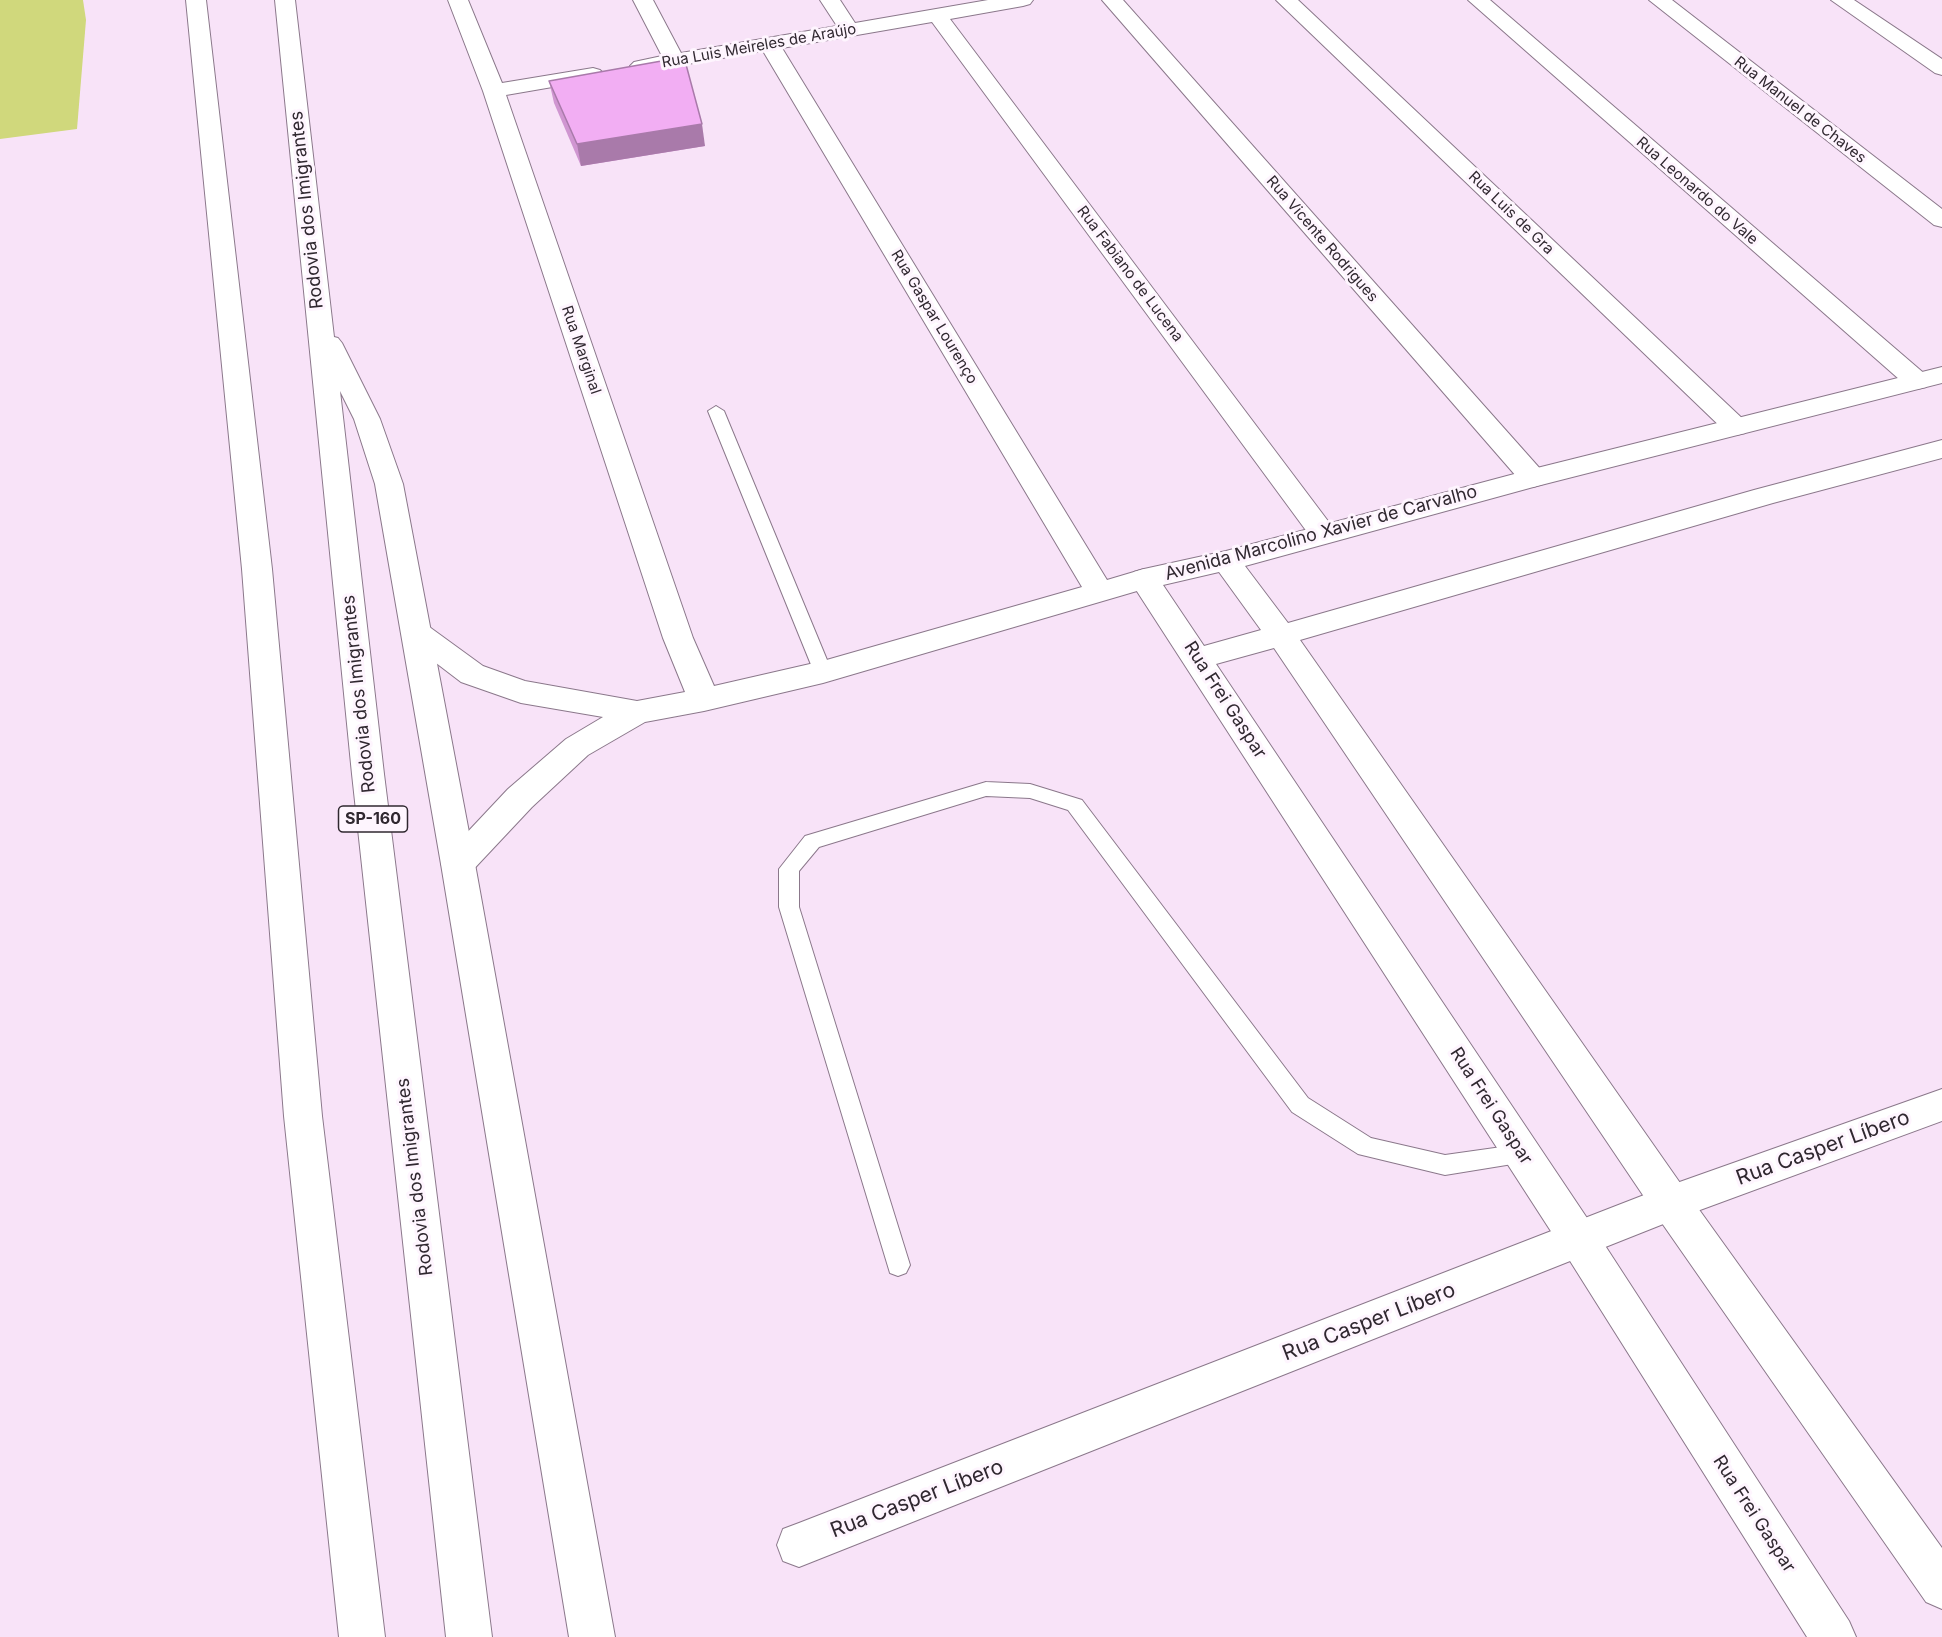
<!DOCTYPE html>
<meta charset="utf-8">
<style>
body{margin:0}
canvas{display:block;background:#f8e3f8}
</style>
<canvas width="1942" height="1637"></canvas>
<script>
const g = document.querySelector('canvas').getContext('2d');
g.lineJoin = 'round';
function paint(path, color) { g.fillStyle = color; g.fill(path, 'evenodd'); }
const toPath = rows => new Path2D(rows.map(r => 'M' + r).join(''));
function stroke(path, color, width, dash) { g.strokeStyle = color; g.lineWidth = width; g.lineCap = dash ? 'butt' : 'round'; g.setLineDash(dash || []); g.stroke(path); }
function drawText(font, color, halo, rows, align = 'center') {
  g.font = font + ' Inter,sans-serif'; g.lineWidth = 6; g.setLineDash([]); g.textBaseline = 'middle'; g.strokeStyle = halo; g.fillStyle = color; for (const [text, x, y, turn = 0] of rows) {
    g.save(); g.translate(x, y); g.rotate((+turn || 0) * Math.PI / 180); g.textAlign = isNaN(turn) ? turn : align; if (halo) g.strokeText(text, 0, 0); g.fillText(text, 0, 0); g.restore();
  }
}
const green = toPath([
 [0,0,83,0,86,20,77,129,0,139]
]);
const service = toPath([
 [716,406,724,411,832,672,829,677,823,678,817,677,814,672,708,411,716,406],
 [986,782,1030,784,1082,800,1308,1098,1371,1138,1445,1155,1523,1144,1531,1147,1534,1154,1531,1161,1445,1175,1358,1154,1292,1112,1068,810,1030,798,986,796,819,847,799,871,799,907,910,1265,906,1273,898,1276,890,1273,779,907,779,869,805,836,986,782]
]);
const minor = toPath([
 [448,0,468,0,502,83,593,68,600,70,604,74,600,78,593,80,506,95,693,638,714,686,823,661,1082,587,763,51,641,72,634,70,630,66,634,62,662,56,633,0,653,0,681,53,837,26,820,0,840,0,855,23,988,0,1033,0,1030,4,1023,6,950,19,1337,533,1333,540,1323,542,1313,540,932,22,782,48,1107,580,1144,569,1154,572,1159,579,1154,586,823,683,704,711,645,722,588,755,532,807,470,873,458,877,446,873,441,864,446,855,508,789,566,739,603,717,521,703,461,682,406,640,402,633,406,626,417,623,428,626,483,666,525,681,637,701,685,692,663,638,483,91,448,0],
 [1102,0,1123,0,1543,472,1547,478,1543,484,1533,487,1523,484,1102,0],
 [1276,0,1298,0,1745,421,1749,427,1745,433,1736,435,1727,433,1276,0],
 [1468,0,1490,0,1926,375,1930,381,1926,387,1917,389,1908,387,1468,0],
 [1649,0,1672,0,1942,209,1942,227,1934,225,1649,0],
 [1831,0,1854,0,1942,59,1942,75,1935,73,1831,0],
 [1942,1089,1942,1121,1681,1217,799,1567,783,1561,777,1545,783,1529,799,1523,1657,1190,1942,1089]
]);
const tertiary = toPath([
 [1942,367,1942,383,1537,486,1245,566,1288,623,1754,490,1942,440,1942,458,1773,503,1300,640,1685,1190,1942,1548,1942,1609,1926,1602,1657,1216,1274,648,1216,664,1593,1227,1849,1621,1856,1637,1807,1637,1565,1253,1129,579,1134,572,1144,569,1226,551,1533,469,1942,367],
 [1219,572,1261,630,1204,646,1163,585,1219,572]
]);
const motorway = toPath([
 [186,0,206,0,272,569,322,1116,385,1637,339,1637,284,1116,242,569,186,0],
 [275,0,295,0,334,337,338,338,342,343,380,419,403,484,475,864,615,1637,569,1637,441,864,375,484,354,419,340,391,384,774,492,1637,446,1637,352,774,275,0]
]);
const wall = toPath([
 [549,81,705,146,581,166,554,103]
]);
const shadedWall = toPath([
 [702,124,705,146,581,166,577,144]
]);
const building = toPath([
 [684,57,702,124,577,144,549,81,684,57]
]);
const farStreetnames = [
 ["Rua Luis Meireles de Araújo",759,46,-10],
 ["Rua Manuel de Chaves",1800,110,38],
 ["Rua Leonardo do Vale",1697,191,41],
 ["Rua Luis de Gra",1511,213,44],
 ["Rua Vicente Rodrigues",1322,239,49],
 ["Rua Fabiano de Lucena",1130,274,53],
 ["Rua Gaspar Lourenço",934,317,59],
 ["Rua Marginal",581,350,71]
];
const shields = [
 [373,819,69]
];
const shieldNames = [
 ["SP-160",373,819]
];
const streetNames = [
 ["Rodovia dos Imigrantes",307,210,-96],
 ["Avenida Marcolino Xavier de Carvalho",1321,533,-15],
 ["Rodovia dos Imigrantes",359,694,-96],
 ["Rua Frei Gaspar",1225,700,57],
 ["Rua Frei Gaspar",1491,1106,57],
 ["Rodovia dos Imigrantes",415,1177,-97],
 ["Rua Frei Gaspar",1754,1514,57]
];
const nearStreetnames = [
 ["Rua Casper Líbero",1823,1148,-20],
 ["Rua Casper Líbero",1369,1322,-21],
 ["Rua Casper Líbero",917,1499,-21]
];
paint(green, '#d0d87c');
stroke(service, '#8b788b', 2);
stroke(minor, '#8b788b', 2);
stroke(tertiary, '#8b788b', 2);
stroke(motorway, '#8b788b', 2);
paint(service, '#fff');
paint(minor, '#fff');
paint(tertiary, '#fff');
paint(motorway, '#fff');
paint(wall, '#d096d1');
paint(shadedWall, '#a97aaa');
paint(building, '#f2aef3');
stroke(building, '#a97aaa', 1.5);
drawText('15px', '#302830', '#fef5fe', farStreetnames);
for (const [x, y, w] of shields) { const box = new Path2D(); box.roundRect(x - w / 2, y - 13, w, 26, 4.5); g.fillStyle = '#fef5fe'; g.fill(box); stroke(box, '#302830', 1.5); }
drawText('bold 16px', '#302830', null, shieldNames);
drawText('18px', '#302830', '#fef5fe', streetNames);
drawText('21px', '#302830', '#fef5fe', nearStreetnames);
</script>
